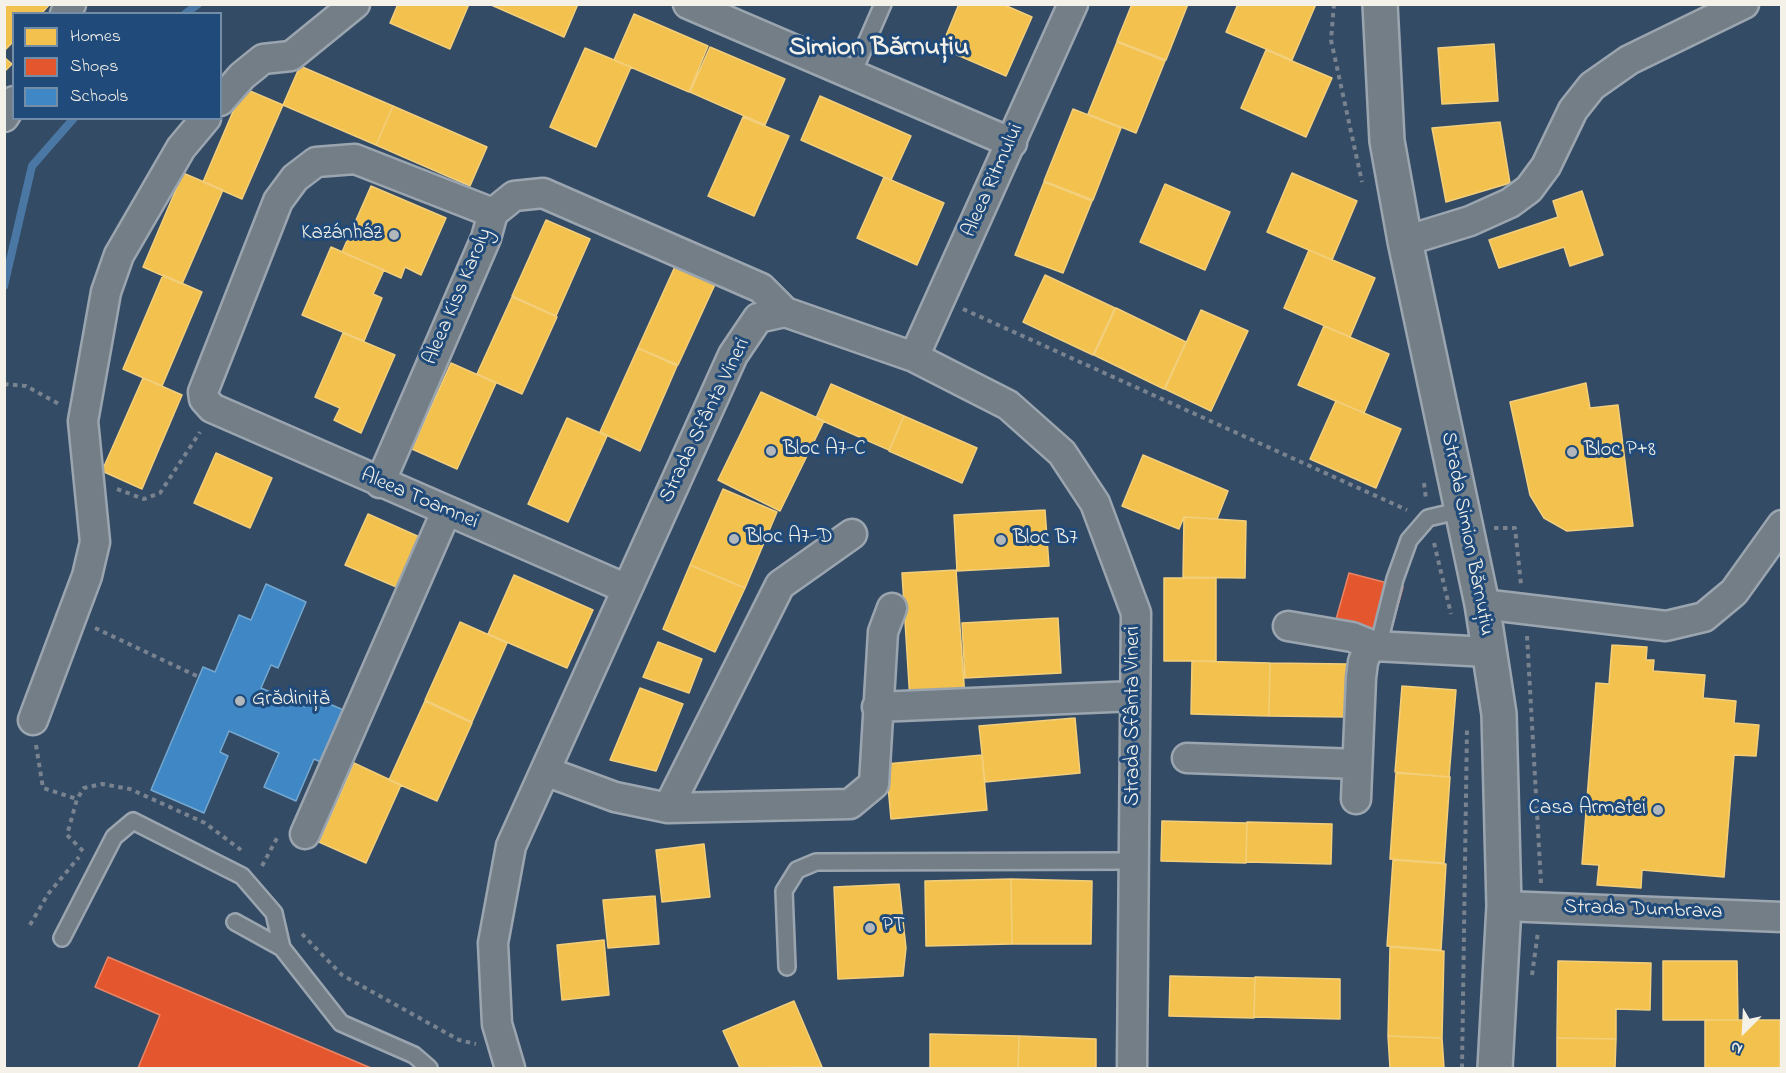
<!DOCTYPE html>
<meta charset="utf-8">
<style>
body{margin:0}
#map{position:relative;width:1786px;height:1073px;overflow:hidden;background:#344b65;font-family:"Indie Flower",sans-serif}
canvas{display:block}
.frame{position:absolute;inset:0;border:6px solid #f4f1e8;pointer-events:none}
.legend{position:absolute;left:12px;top:12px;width:210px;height:108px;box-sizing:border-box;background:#1f4a7a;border:2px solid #748da6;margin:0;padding:8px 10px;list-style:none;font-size:18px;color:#f4f1e8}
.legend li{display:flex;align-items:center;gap:12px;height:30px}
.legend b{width:30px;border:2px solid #748da6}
.north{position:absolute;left:1714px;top:1001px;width:60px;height:60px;-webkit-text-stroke:4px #1f4a7a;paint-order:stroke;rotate:204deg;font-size:16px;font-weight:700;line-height:24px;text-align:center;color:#f4f1e8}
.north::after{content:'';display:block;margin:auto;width:21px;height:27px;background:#f4f1e8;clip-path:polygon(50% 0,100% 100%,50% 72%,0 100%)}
</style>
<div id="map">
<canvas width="1786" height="1073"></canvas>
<div class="frame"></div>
<ul class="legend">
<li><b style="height:16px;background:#f2c14e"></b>Homes</li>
<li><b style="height:16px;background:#e4572e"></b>Shops</li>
<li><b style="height:16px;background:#3f88c5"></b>Schools</li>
</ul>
<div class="north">N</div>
</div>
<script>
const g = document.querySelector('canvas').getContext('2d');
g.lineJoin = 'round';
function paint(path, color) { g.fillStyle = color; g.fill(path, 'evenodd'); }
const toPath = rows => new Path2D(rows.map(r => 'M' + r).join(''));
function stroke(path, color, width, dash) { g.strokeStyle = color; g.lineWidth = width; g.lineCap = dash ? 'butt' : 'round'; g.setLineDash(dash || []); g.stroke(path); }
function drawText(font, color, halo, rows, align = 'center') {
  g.font = font + ' "Indie Flower",sans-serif'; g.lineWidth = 6; g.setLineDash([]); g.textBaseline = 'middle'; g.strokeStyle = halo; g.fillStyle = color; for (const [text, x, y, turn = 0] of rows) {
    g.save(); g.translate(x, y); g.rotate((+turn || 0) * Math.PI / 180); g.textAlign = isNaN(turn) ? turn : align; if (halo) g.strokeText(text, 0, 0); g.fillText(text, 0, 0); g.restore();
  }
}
const homes = toPath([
 [4,4,50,4,41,14,14,14,14,41,4,51,4,4],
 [398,4,469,4,450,49,390,23,398,4],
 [489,4,578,4,564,37,489,4],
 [959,4,1002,4,1032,17,1006,76,941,48,959,4],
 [1132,4,1188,4,1166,60,1117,41,1132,4],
 [1238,4,1316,4,1292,60,1226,32,1238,4],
 [634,14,708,46,689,92,614,60,634,14],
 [1117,42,1165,61,1136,133,1088,114,1117,42],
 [1494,44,1498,101,1442,104,1438,48,1494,44],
 [710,47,785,79,765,125,690,92,710,47],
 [585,48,631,67,596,147,550,127,585,48],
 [1266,50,1332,78,1306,137,1241,108,1266,50],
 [4,57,12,64,4,72,4,57],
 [300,66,393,106,376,145,283,105,300,66],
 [243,88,283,105,242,199,203,182,243,88],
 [820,96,911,136,891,180,801,140,820,96],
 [393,106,487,147,470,186,376,145,393,106],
 [1073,109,1121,128,1093,200,1044,181,1073,109],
 [743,117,789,136,754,216,708,196,743,117],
 [1500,122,1510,183,1446,202,1432,128,1500,122],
 [183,173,223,190,182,284,143,267,183,173],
 [1292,173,1357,201,1332,260,1267,232,1292,173],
 [884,177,944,203,917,265,857,238,884,177],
 [1044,182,1092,201,1063,273,1015,255,1044,182],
 [1165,184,1230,212,1205,270,1140,242,1165,184],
 [371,186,446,218,421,275,405,267,401,278,342,252,371,186],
 [1582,191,1603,255,1570,266,1564,247,1499,268,1489,240,1558,217,1553,201,1582,191],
 [546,220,590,239,556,316,512,296,546,220],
 [331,247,384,270,373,294,382,298,364,341,302,315,331,247],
 [1309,250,1375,278,1350,337,1284,308,1309,250],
 [677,262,717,280,678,365,638,348,677,262],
 [163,275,202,292,162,386,123,369,163,275],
 [1045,275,1115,308,1093,355,1023,322,1045,275],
 [512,297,557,317,522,394,477,374,512,297],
 [1116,308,1186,342,1164,389,1094,355,1116,308],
 [1201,310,1248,331,1211,411,1165,389,1201,310],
 [1324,326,1389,354,1364,413,1298,385,1324,326],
 [343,333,395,355,361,433,334,420,340,408,315,397,343,333],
 [638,348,677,366,640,451,600,432,638,348],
 [451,363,496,383,457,469,412,449,451,363],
 [143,378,182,395,142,489,102,471,143,378],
 [1586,383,1590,408,1618,405,1633,526,1567,531,1544,518,1530,495,1510,402,1586,383],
 [831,384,904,416,889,450,816,418,831,384],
 [761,392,824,421,780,511,718,480,761,392],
 [1336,401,1401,429,1376,488,1310,459,1336,401],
 [904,416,977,448,962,483,889,451,904,416],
 [567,418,607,436,568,522,528,504,567,418],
 [216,453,272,478,250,528,194,503,216,453],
 [1143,455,1228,491,1217,519,1184,517,1179,529,1122,506,1143,455],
 [723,489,777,512,745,588,690,565,723,489],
 [1045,510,1049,566,957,571,954,515,1045,510],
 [368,514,424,539,401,589,345,565,368,514],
 [1184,517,1246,521,1245,578,1183,577,1184,517],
 [690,565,745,588,715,652,663,629,690,565],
 [956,570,965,698,910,701,902,573,956,570],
 [514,575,593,610,567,668,488,634,514,575],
 [1164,578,1216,578,1216,661,1164,661,1164,578],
 [1058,618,1061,673,965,678,962,623,1058,618],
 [460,622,507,643,472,722,425,700,460,622],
 [658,642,702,659,689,693,643,677,658,642],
 [1612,645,1647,647,1646,660,1654,660,1653,671,1705,675,1703,698,1736,701,1734,723,1759,725,1756,756,1734,755,1724,877,1642,870,1641,888,1597,885,1599,865,1582,864,1596,683,1609,684,1612,645],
 [1192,661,1270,663,1269,716,1191,714,1192,661],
 [1270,663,1348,664,1347,717,1269,716,1270,663],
 [1402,686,1456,690,1449,777,1395,772,1402,686],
 [640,688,683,704,656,771,610,760,640,688],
 [425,701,472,723,437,801,389,780,425,701],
 [1075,718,1080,773,985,782,979,726,1075,718],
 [982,755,987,810,891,819,886,764,982,755],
 [354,763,401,785,366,863,319,842,354,763],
 [1396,773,1450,777,1444,863,1390,859,1396,773],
 [1162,821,1247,823,1246,863,1161,861,1162,821],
 [1247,822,1332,824,1331,864,1246,862,1247,822],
 [704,844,710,897,662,902,656,850,704,844],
 [1393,860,1446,864,1441,950,1387,946,1393,860],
 [1011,879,1092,881,1091,944,1012,944,1011,879],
 [1011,879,1012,944,926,946,925,881,1011,879],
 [899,884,906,948,903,976,838,979,834,887,899,884],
 [655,896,659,944,608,948,603,900,655,896],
 [604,940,609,995,562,1000,557,945,604,940],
 [1390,947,1444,951,1442,1038,1388,1036,1390,947],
 [1558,961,1651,963,1650,1010,1616,1009,1616,1039,1557,1038,1558,961],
 [1663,961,1737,961,1738,1020,1663,1020,1663,961],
 [1170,976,1255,978,1254,1018,1169,1016,1170,976],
 [1255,977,1340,979,1340,1019,1254,1017,1255,977],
 [794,1001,822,1067,740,1068,723,1031,794,1001],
 [1705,1020,1780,1020,1780,1068,1705,1068,1705,1020],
 [930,1034,1019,1036,1018,1068,930,1068,930,1034],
 [1019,1036,1096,1039,1096,1068,1018,1068,1019,1036],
 [1388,1036,1442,1038,1444,1068,1390,1068,1388,1036],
 [1557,1038,1616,1039,1615,1068,1557,1068,1557,1038]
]);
const shops = toPath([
 [1349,573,1403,587,1389,638,1335,623,1349,573],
 [108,957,203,997,371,1068,138,1068,160,1015,95,987,108,957]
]);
const schools = toPath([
 [266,584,306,602,278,668,271,665,261,688,305,707,309,695,348,712,325,764,314,759,296,801,264,787,279,753,229,731,220,752,228,756,204,813,151,790,203,667,215,672,239,615,251,620,266,584]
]);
const stream = toPath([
 [185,14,198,4],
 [4,286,32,166,74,118]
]);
const path = toPath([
 [1334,4,1331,40,1362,182],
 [963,309,1407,510],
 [4,384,26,386,59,404],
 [1424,483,1426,499],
 [117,489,144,499,160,493,200,432],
 [1494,528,1515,528,1521,584],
 [1434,543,1451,614],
 [95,628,199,677],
 [1527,636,1541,883],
 [36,745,43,788,77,799],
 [83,851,67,835,77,799,84,788,102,784,130,789,205,823,241,850],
 [262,866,277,838],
 [30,925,48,894,79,857],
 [302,934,342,975,459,1040,476,1044],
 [1532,975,1538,932],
 [1462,1068,1467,728]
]);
const service = toPath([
 [853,73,883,4],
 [1385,647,1381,635,1395,579,1409,540,1428,518,1462,510],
 [235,922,282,948,341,1023,414,1055,429,1068],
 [62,938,114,837,133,821,242,876,274,913,282,948],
 [787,967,784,891,797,870,816,862,1134,861]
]);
const minor = toPath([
 [688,4,1012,143],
 [65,14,71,4],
 [220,101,242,76,263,59,291,56,355,4],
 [4,117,14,101],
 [493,213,355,159,316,162,295,178,278,201,203,392,204,399,212,408,627,589],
 [1405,241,1470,221,1510,203,1529,189,1546,166,1573,110,1592,86,1629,60,1744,4],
 [914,357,1073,4],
 [380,483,486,238,493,213,514,196,543,193,761,288,785,312],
 [1482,604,1666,626,1704,617,1734,592,1782,525],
 [1288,626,1352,637,1374,646],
 [877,707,1135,696],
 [33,720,87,576,95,542,83,421,106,292,119,255,181,148,206,118],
 [1187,758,1357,764],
 [545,771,615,797,668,808,850,804,874,784,883,632,892,608],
 [1356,799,1361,678,1363,662,1367,651,1374,646,1489,652],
 [668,808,780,585,852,534],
 [305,834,446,512],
 [1504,906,1782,917],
 [510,1068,497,1024,493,943,511,846,733,355,758,318,785,312,914,357,1008,405,1062,453,1095,503,1136,613,1132,1068]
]);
const tertiary = toPath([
 [1380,4,1387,141,1405,241,1482,604,1499,714,1504,906,1495,1068]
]);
const markers = [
 [394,235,6,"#b1b7ba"],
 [771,451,6,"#b1b7ba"],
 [1572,452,6,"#b1b7ba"],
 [734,539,6,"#b1b7ba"],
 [1001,540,6,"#b1b7ba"],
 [240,701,6,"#b1b7ba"],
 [1658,810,6,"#b1b7ba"],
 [870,928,6,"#b1b7ba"]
];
const streetNames = [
 ["Aleea Ritmului",994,181,-66],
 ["Aleea Kiss Karoly",459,297,-67],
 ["Strada Sfânta Vineri",706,421,-64],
 ["Aleea Toamnei",419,500,23],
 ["Strada Simion Bărnuțiu",1466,534,79],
 ["Strada Sfânta Vineri",1135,716,-90],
 ["Strada Dumbrava",1643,911,2]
];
const poiNames = [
 ["Kazánház",382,235,"right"],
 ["Bloc A7-C",783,451],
 ["Bloc P+8",1584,452],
 ["Bloc A7-D",746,539],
 ["Bloc B7",1013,540],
 ["Grădiniță",252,701],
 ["Casa Armatei",1646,810,"right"],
 ["PT",882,928]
];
const districtNames = [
 ["Simion Bărnuțiu",879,50]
];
paint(homes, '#f2c14e');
stroke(homes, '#f3cf7c', 1.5);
paint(shops, '#e4572e');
stroke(shops, '#e98566', 1.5);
paint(schools, '#3f88c5');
stroke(schools, '#75a8d0', 1.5);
stroke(stream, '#4a77a3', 8);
stroke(service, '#9ba5af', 20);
stroke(minor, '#9ba5af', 33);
stroke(tertiary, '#9ba5af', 38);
stroke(path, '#78838f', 4, [4.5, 4.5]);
stroke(service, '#737e87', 15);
stroke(minor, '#737e87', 28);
stroke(tertiary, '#737e87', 33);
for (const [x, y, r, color] of markers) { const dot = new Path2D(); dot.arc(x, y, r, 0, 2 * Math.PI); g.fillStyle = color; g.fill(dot); stroke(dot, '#1f4a7a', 2); }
drawText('21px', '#f4f1e8', '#1f4a7a', streetNames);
drawText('21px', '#f4f1e8', '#1f4a7a', poiNames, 'left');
drawText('bold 27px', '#f4f1e8', '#1f4a7a', districtNames);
</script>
